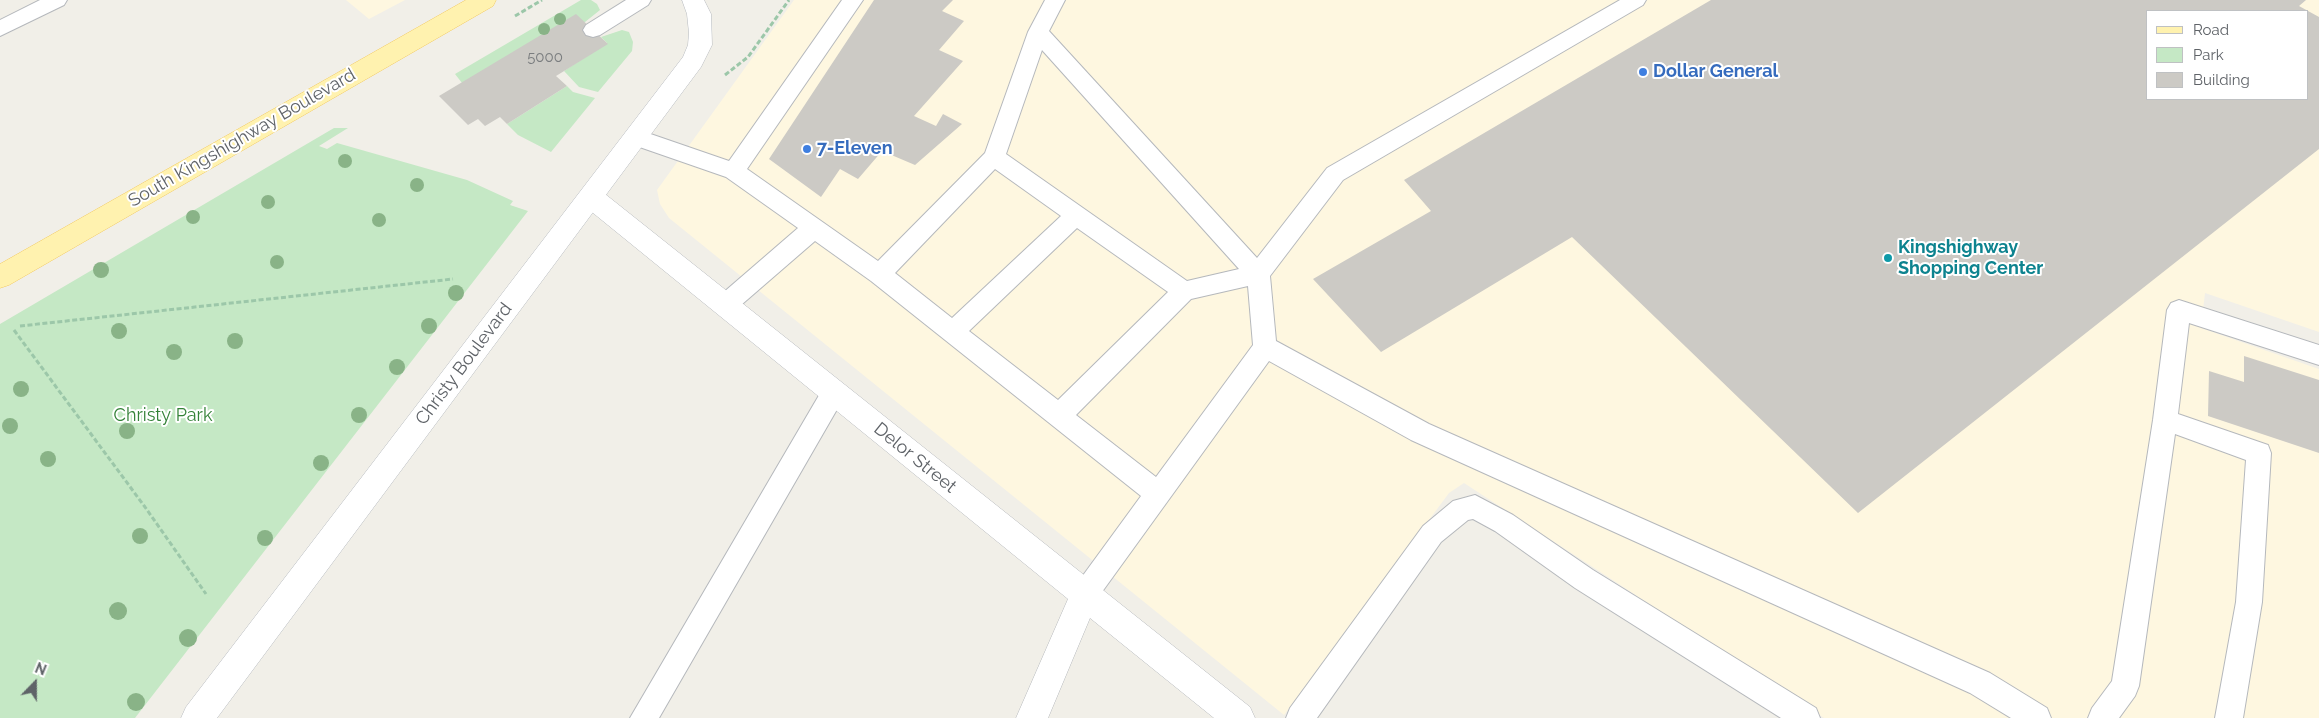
<!DOCTYPE html>
<style>
body{margin:0}
#map{position:relative;width:2319px;height:718px;overflow:hidden;background:#f1efe8;font-family:Raleway,sans-serif}
canvas{display:block}
.legend{position:absolute;left:2146px;top:10px;width:162px;height:90px;box-sizing:border-box;background:#fff;border:1px solid #bfc1c3;margin:0;padding:6px 9px;list-style:none;font-size:15px;color:#5f6368}
.legend li{display:flex;align-items:center;gap:10px;height:25px}
.legend b{width:25px;border:1px solid #bfc1c3}
.north{position:absolute;left:10px;top:658px;width:50px;height:50px;-webkit-text-stroke:4px #fff;paint-order:stroke;rotate:22deg;font-size:14px;font-weight:700;line-height:20px;text-align:center;color:#5f6368}
.north::after{content:'';display:block;margin:auto;width:18px;height:22px;background:#5f6368;clip-path:polygon(50% 0,100% 100%,50% 72%,0 100%)}
</style>
<div id="map">
<canvas width="2319" height="718"></canvas>
<ul class="legend">
<li><b style="height:6px;background:#fff2af"></b>Road</li>
<li><b style="height:14px;background:#c5e8c5"></b>Park</li>
<li><b style="height:14px;background:#cccac5"></b>Building</li>
</ul>
<div class="north">N</div>
</div>
<script>
const g = document.querySelector('canvas').getContext('2d');
g.lineJoin = 'round';
function paint(path, color) { g.fillStyle = color; g.fill(path, 'evenodd'); }
const toPath = rows => new Path2D(rows.map(r => 'M' + r).join(''));
function stroke(path, color, width, dash) { g.strokeStyle = color; g.lineWidth = width; g.lineCap = dash ? 'butt' : 'round'; g.setLineDash(dash || []); g.stroke(path); }
function drawText(font, color, halo, rows, align = 'center') {
  g.font = font + ' Raleway,sans-serif'; g.lineWidth = 4; g.setLineDash([]); g.textBaseline = 'middle'; g.strokeStyle = halo; g.fillStyle = color; for (const [text, x, y, turn = 0] of rows) {
    g.save(); g.translate(x, y); g.rotate((+turn || 0) * Math.PI / 180); g.textAlign = isNaN(turn) ? turn : align; if (halo) g.strokeText(text, 0, 0); g.fillText(text, 0, 0); g.restore();
  }
}
const commercial = toPath([
 [346,0,405,0,369,19],
 [794,0,2319,0,2319,332,2205,293,2201,328,2319,369,2319,718,1824,718,1464,483,1449,493,1284,715,669,218,660,204,657,190],
 [2148,11,2308,11,2308,99,2148,99]
]);
const green = toPath([
 [581,0,591,0,597,4,600,10,585,22,462,83,455,74],
 [622,30,629,32,633,42,632,51,598,92,579,87,564,71,607,43,601,37],
 [567,86,573,92,595,98,551,152,518,135,507,124],
 [334,128,348,128,319,146,327,149,337,143,467,180,513,201,510,205,528,211,135,718,0,718,0,324]
]);
const building = toPath([
 [874,0,953,0,942,11,964,21,939,50,963,61,914,116,936,126,943,114,962,124,915,165,882,151,858,179,840,169,821,197,769,159],
 [1711,0,2306,0,2299,6,2319,17,2319,149,1858,513,1572,237,1381,352,1313,279,1431,211,1404,180],
 [2148,11,2308,11,2308,99,2148,99],
 [576,14,608,44,556,76,567,86,507,124,500,117,485,126,478,119,468,125,439,96],
 [2244,356,2319,380,2319,453,2208,416,2209,371,2244,382]
]);
const path = toPath([
 [515,16,542,0],
 [725,75,748,57,789,0],
 [20,326,453,279],
 [14,330,145,507,206,594]
]);
const lane = toPath([
 [40,0,67,0,64,5,0,36,0,20,40,0],
 [626,0,651,0,648,5,600,35,593,37,586,35,583,30,586,25,626,0],
 [842,0,863,0,747,169,878,261,985,153,1028,32,1045,0,1065,0,1049,31,1257,258,1327,168,1620,0,1646,0,1643,5,1343,180,1270,276,1276,341,1429,424,1990,673,2047,708,2051,718,2011,718,1970,693,1411,440,1269,361,1094,603,1085,607,1076,603,1072,594,1076,585,1141,496,871,281,815,241,733,312,725,315,717,312,713,305,717,298,798,228,726,177,628,143,625,137,628,131,636,129,729,161,842,0],
 [1042,50,1239,269,1187,281,1006,154,1042,50],
 [995,169,1061,216,952,318,895,273,995,169],
 [1077,228,1168,292,1058,400,969,331,1077,228],
 [1248,286,1253,345,1156,477,1076,415,1191,299,1248,286],
 [2179,300,2319,345,2319,365,2189,323,2178,414,2268,445,2271,453,2262,602,2243,718,2215,718,2236,602,2246,460,2175,434,2139,686,2135,696,2119,718,2088,718,2092,708,2112,681,2153,420,2167,310,2171,303,2179,300],
 [834,381,843,385,846,392,843,399,659,718,630,718,825,385,834,381],
 [1475,495,1513,515,1593,570,1816,708,1820,718,1781,718,1575,588,1495,531,1473,519,1468,520,1441,542,1317,718,1286,718,1290,708,1423,526,1453,501,1475,495]
]);
const street = toPath([
 [591,187,600,190,1250,707,1255,718,1214,718,1090,618,1048,718,1016,718,1068,599,582,204,578,197,582,190,591,187]
]);
const secondary = toPath([
 [682,0,704,0,711,14,712,45,701,67,217,718,181,718,186,707,683,57,688,45,689,33,687,14,682,0]
]);
const primary = toPath([
 [466,0,496,0,493,6,9,285,0,288,0,264,466,0]
]);
const trees = [
 [560,19,6],
 [544,29,6],
 [345,161,7],
 [417,185,7],
 [268,202,7],
 [193,217,7],
 [379,220,7],
 [277,262,7],
 [101,270,8],
 [456,293,8],
 [429,326,8],
 [119,331,8],
 [235,341,8],
 [174,352,8],
 [397,367,8],
 [21,389,8],
 [359,415,8],
 [10,426,8],
 [127,431,8],
 [48,459,8],
 [321,463,8],
 [140,536,8],
 [265,538,8],
 [118,611,9],
 [188,638,9],
 [136,702,9]
];
const markers = [
 [1643,72,5,"#3f7fe0"],
 [807,149,5,"#3f7fe0"],
 [1888,258,5,"#0f9aa8"]
];
const numberNames = [
 ["5000",545,57]
];
const shopNames = [
 ["Dollar General",1653,72],
 ["7-Eleven",817,149]
];
const streetNames = [
 ["South Kingshighway Boulevard",242,138,-30],
 ["Christy Boulevard",464,364,-53],
 ["Delor Street",915,458,39]
];
const cultureNames = [
 ["Kingshighway",1898,248],
 ["Shopping Center",1898,269]
];
const parkNames = [
 ["Christy Park",163,416]
];
paint(commercial, '#fef7e0');
paint(green, '#c5e8c5');
paint(building, '#cccac5');
stroke(lane, '#b5b8bc', 2);
stroke(street, '#b5b8bc', 1);
stroke(secondary, '#b6babf', 1);
stroke(primary, '#f2c960', 1);
stroke(path, '#9cc7a9', 3, [5, 2.5]);
paint(lane, '#fff');
paint(street, '#fff');
paint(secondary, '#fff');
paint(primary, '#fff2af');
g.fillStyle = '#89b387';
for (const [x, y, r] of trees) { g.beginPath(); g.arc(x, y, r, 0, 2 * Math.PI); g.fill(); }
for (const [x, y, r, color] of markers) { const dot = new Path2D(); dot.arc(x, y, r, 0, 2 * Math.PI); g.fillStyle = color; g.fill(dot); stroke(dot, '#fff', 2); }
drawText('15px', '#7a7d7f', null, numberNames);
drawText('bold 18px', '#366cbe', '#fff', shopNames, 'left');
drawText('18px', '#5f6368', '#fff', streetNames);
drawText('bold 18px', '#0d838f', '#fff', cultureNames, 'left');
drawText('18px', '#348238', '#fff', parkNames);
</script>
